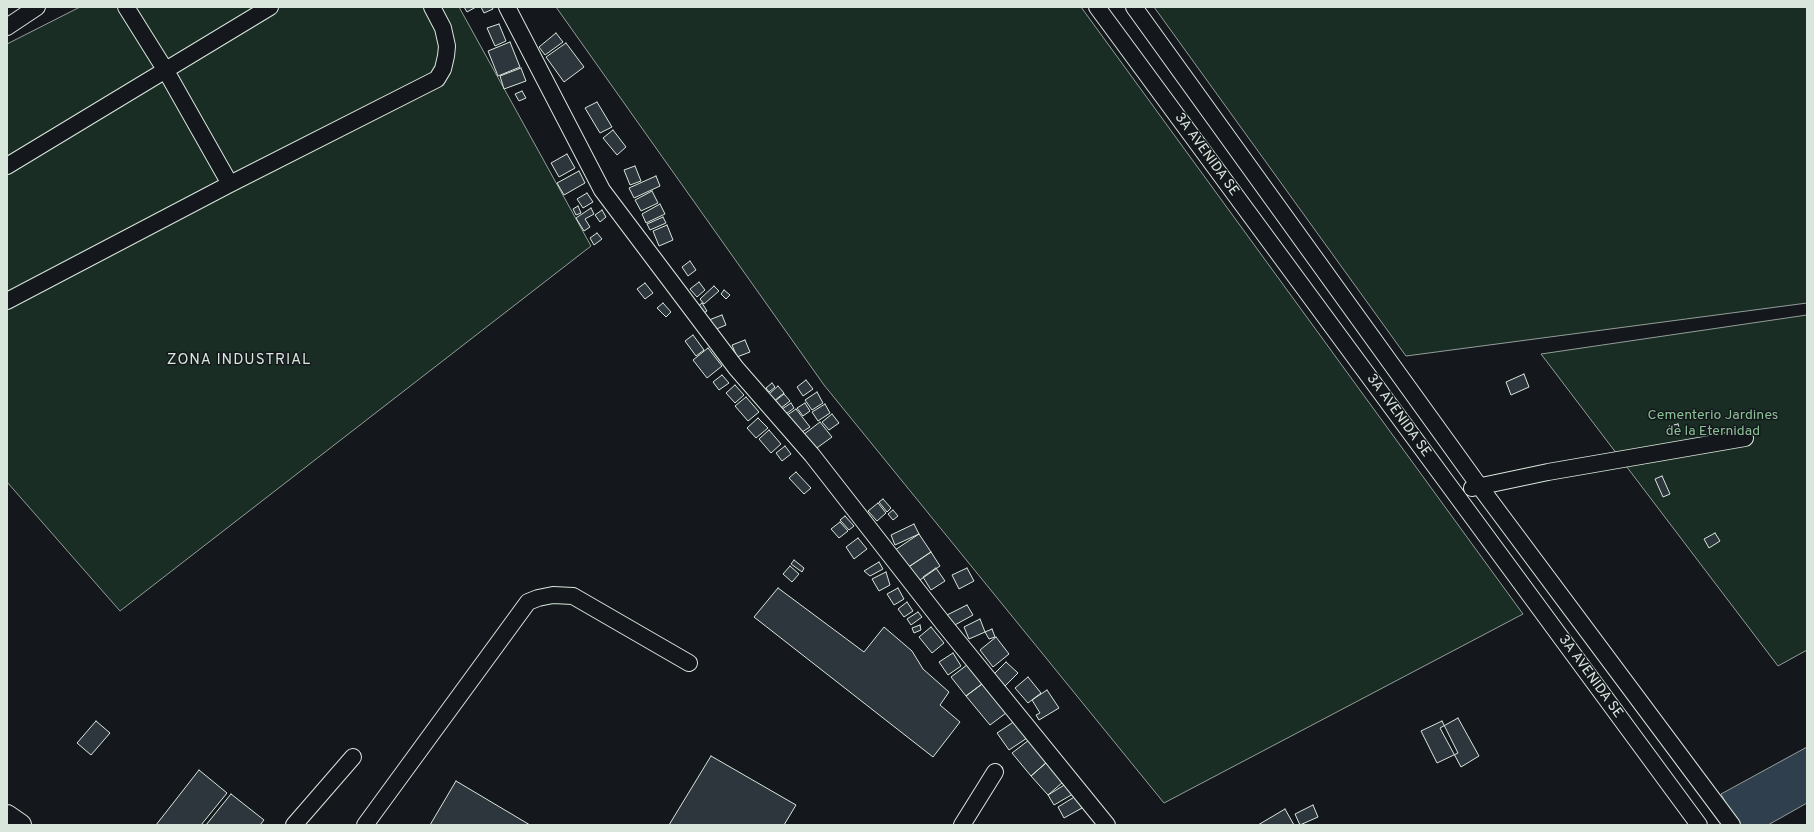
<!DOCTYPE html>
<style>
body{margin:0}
#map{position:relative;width:1814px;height:832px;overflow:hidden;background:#14181c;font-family:Overpass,sans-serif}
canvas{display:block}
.frame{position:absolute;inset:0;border:8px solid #d8e6dc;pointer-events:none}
</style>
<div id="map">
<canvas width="1814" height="832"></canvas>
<div class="frame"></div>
</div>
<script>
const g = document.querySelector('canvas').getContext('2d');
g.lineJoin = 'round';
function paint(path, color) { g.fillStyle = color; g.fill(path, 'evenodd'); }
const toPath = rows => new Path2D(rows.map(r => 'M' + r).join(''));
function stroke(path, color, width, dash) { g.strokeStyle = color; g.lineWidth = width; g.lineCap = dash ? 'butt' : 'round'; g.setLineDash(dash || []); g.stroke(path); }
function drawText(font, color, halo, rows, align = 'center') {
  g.font = font + ' Overpass,sans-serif'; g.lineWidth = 3; g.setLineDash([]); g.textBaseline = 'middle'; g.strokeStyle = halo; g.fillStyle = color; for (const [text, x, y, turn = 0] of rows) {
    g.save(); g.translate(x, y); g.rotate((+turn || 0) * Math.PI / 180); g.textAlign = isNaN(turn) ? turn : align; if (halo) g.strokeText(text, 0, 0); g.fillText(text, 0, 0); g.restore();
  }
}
const green = toPath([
 [80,7,459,7,591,246,120,611,7,482,7,44,80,7],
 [556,7,1081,7,1523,614,1164,803,824,385,556,7],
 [1154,7,1807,7,1807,303,1406,356,1154,7],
 [1807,315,1807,650,1778,666,1541,354,1807,315]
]);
const water = toPath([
 [1807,747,1807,803,1768,825,1738,825,1721,794,1807,747]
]);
const building = toPath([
 [464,7,476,7,467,12,464,7],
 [481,7,492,7,493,9,484,13,481,7],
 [499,24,506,41,495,46,487,28,499,24],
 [556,33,563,42,545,55,539,47,556,33],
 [510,42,520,67,498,76,488,51,510,42],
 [566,43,584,67,564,82,546,57,566,43],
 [521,68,526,81,504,89,500,76,521,68],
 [522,91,526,98,519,101,515,94,522,91],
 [597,102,612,127,600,133,585,108,597,102],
 [613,130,626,147,617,155,603,138,613,130],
 [567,154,575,168,559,177,551,163,567,154],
 [635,166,641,181,630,185,624,170,635,166],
 [579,171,585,183,564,195,557,183,579,171],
 [656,176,660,186,634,198,629,188,656,176],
 [652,191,658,203,641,211,635,200,652,191],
 [587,193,593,202,583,208,577,199,587,193],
 [660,204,665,214,646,223,642,214,660,204],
 [578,206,581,213,576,215,573,209,578,206],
 [591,208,594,214,585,219,590,227,584,231,576,218,591,208],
 [602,210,606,217,600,222,595,215,602,210],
 [663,217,666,223,650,230,647,224,663,217],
 [667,225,673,240,659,246,653,231,667,225],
 [597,233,602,239,594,245,590,238,597,233],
 [690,261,696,270,688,276,682,267,690,261],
 [699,282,705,290,697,297,690,289,699,282],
 [645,283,653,293,645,299,637,289,645,283],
 [714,286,719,291,704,304,700,299,714,286],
 [724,290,730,295,726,299,721,294,724,290],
 [663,303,671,312,666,317,657,308,663,303],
 [702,303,707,311,701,315,696,308,702,303],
 [722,315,726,325,714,330,709,320,722,315],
 [693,335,704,350,696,356,685,341,693,335],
 [745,340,750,352,737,357,732,345,745,340],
 [708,348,722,366,707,378,693,360,708,348],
 [1524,374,1529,387,1511,395,1506,382,1524,374],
 [722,375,729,383,719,390,713,382,722,375],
 [806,380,813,389,803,396,797,387,806,380],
 [772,383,775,387,769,392,766,388,772,383],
 [735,385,744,395,735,403,726,393,735,385],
 [778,386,784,393,774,401,769,394,778,386],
 [817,392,823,403,812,410,805,400,817,392],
 [784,394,790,401,781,408,775,401,784,394],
 [746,397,759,412,748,421,735,406,746,397],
 [791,403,794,408,786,414,782,409,791,403],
 [805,403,810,411,803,416,797,408,805,403],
 [825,404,830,413,818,421,812,412,825,404],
 [796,409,810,427,799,434,786,416,796,409],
 [832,414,839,423,829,430,822,422,832,414],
 [758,418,768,428,756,438,747,428,758,418],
 [820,422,832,437,814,450,803,435,820,422],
 [1678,424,1680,431,1671,434,1669,426,1678,424],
 [769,430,781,444,771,453,759,439,769,430],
 [785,446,791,454,782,461,776,453,785,446],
 [796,472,811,488,804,494,789,478,796,472],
 [1662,476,1670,494,1663,497,1655,479,1662,476],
 [883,499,891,508,887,512,879,502,883,499],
 [878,503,886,513,877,521,868,511,878,503],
 [893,510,898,516,893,520,888,514,893,510],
 [845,516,854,526,849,530,840,520,845,516],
 [840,522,848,531,839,538,831,529,840,522],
 [914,524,919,534,895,545,891,535,914,524],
 [1715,533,1720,541,1709,548,1704,539,1715,533],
 [919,534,931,552,907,568,895,550,919,534],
 [858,538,867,549,854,559,846,547,858,538],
 [931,552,940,566,917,582,907,568,931,552],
 [794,560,804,568,802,572,791,564,794,560],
 [879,562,883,569,870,576,864,571,879,562],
 [790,566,799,574,792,582,783,574,790,566],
 [936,568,945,581,931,590,923,577,936,568],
 [967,568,974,581,959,589,952,575,967,568],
 [886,572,890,585,879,591,872,579,886,572],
 [778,588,864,652,884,627,912,651,923,669,949,692,940,705,960,722,933,757,754,617,778,588],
 [898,588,904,599,894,605,887,594,898,588],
 [907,602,913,611,904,617,898,609,907,602],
 [967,605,973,615,953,626,947,615,967,605],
 [918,612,922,617,911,625,907,619,918,612],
 [980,619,985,632,969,639,964,627,980,619],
 [920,625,921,630,914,633,912,628,920,625],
 [931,627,944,643,932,653,919,637,931,627],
 [992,629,995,637,989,639,985,632,992,629],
 [996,637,1009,654,993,667,980,650,996,637],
 [953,653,961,666,948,675,939,662,953,653],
 [1006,662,1018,673,1005,686,994,674,1006,662],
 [967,665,982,684,966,696,951,677,967,665],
 [1028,677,1041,693,1028,703,1015,688,1028,677],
 [982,684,1006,713,990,725,966,696,982,684],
 [1047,690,1059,708,1039,720,1036,715,1040,713,1032,700,1047,690],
 [1458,718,1479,756,1461,767,1440,728,1458,718],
 [96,721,110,733,91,755,77,743,96,721],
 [1015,721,1027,738,1009,750,997,733,1015,721],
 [1442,721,1458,753,1437,763,1421,731,1442,721],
 [1029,740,1047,762,1031,776,1012,753,1029,740],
 [711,756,796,805,784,825,669,825,711,756],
 [1047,762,1063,782,1048,795,1031,776,1047,762],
 [199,770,227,793,201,825,156,825,199,770],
 [456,781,530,825,430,825,456,781],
 [1066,784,1073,794,1054,805,1048,795,1066,784],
 [231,794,264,820,260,825,206,825,231,794],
 [1076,796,1082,808,1064,818,1058,807,1076,796],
 [1313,805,1318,817,1300,825,1295,814,1313,805],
 [1285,809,1294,825,1258,825,1285,809]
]);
const minor = toPath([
 [126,7,166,71,230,184],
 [507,7,602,190,736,368,812,455,943,623,1107,825],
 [1097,7,1699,825],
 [1134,7,1480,487,1732,825],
 [7,27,37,7],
 [7,166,270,7],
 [7,301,230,184,437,79,443,69,446,56,447,46,443,28,432,7],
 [1472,488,1548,472,1745,438],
 [294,825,353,757],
 [365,825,528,602,538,598,553,595,573,596,689,663],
 [962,825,995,772]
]);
const highway = toPath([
 [7,816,20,825]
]);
const streetNames = [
 ["3A AVENIDA SE",1206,155,54],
 ["3A AVENIDA SE",1398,416,54],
 ["3A AVENIDA SE",1590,677,54]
];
const parkNames = [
 ["Cementerio Jardines",1713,416],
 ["de la Eternidad",1713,432]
];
const neighbourhoodNames = [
 ["ZONA INDUSTRIAL",239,361]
];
paint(green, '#1a2d24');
stroke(green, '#939e99', 1);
paint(water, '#2f3f4d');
stroke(water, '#939e99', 1);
paint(building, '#2c363c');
stroke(building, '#d8e6dc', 1);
stroke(minor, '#d8e6dc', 18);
stroke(highway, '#d8e6dc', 24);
stroke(minor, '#14181c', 16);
stroke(highway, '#14181c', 22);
drawText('14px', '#d8e6dc', '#14181c', streetNames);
drawText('14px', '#8ac095', '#14181c', parkNames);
g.letterSpacing = '1px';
drawText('15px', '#d8e6dc', '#14181c', neighbourhoodNames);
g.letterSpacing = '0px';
</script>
